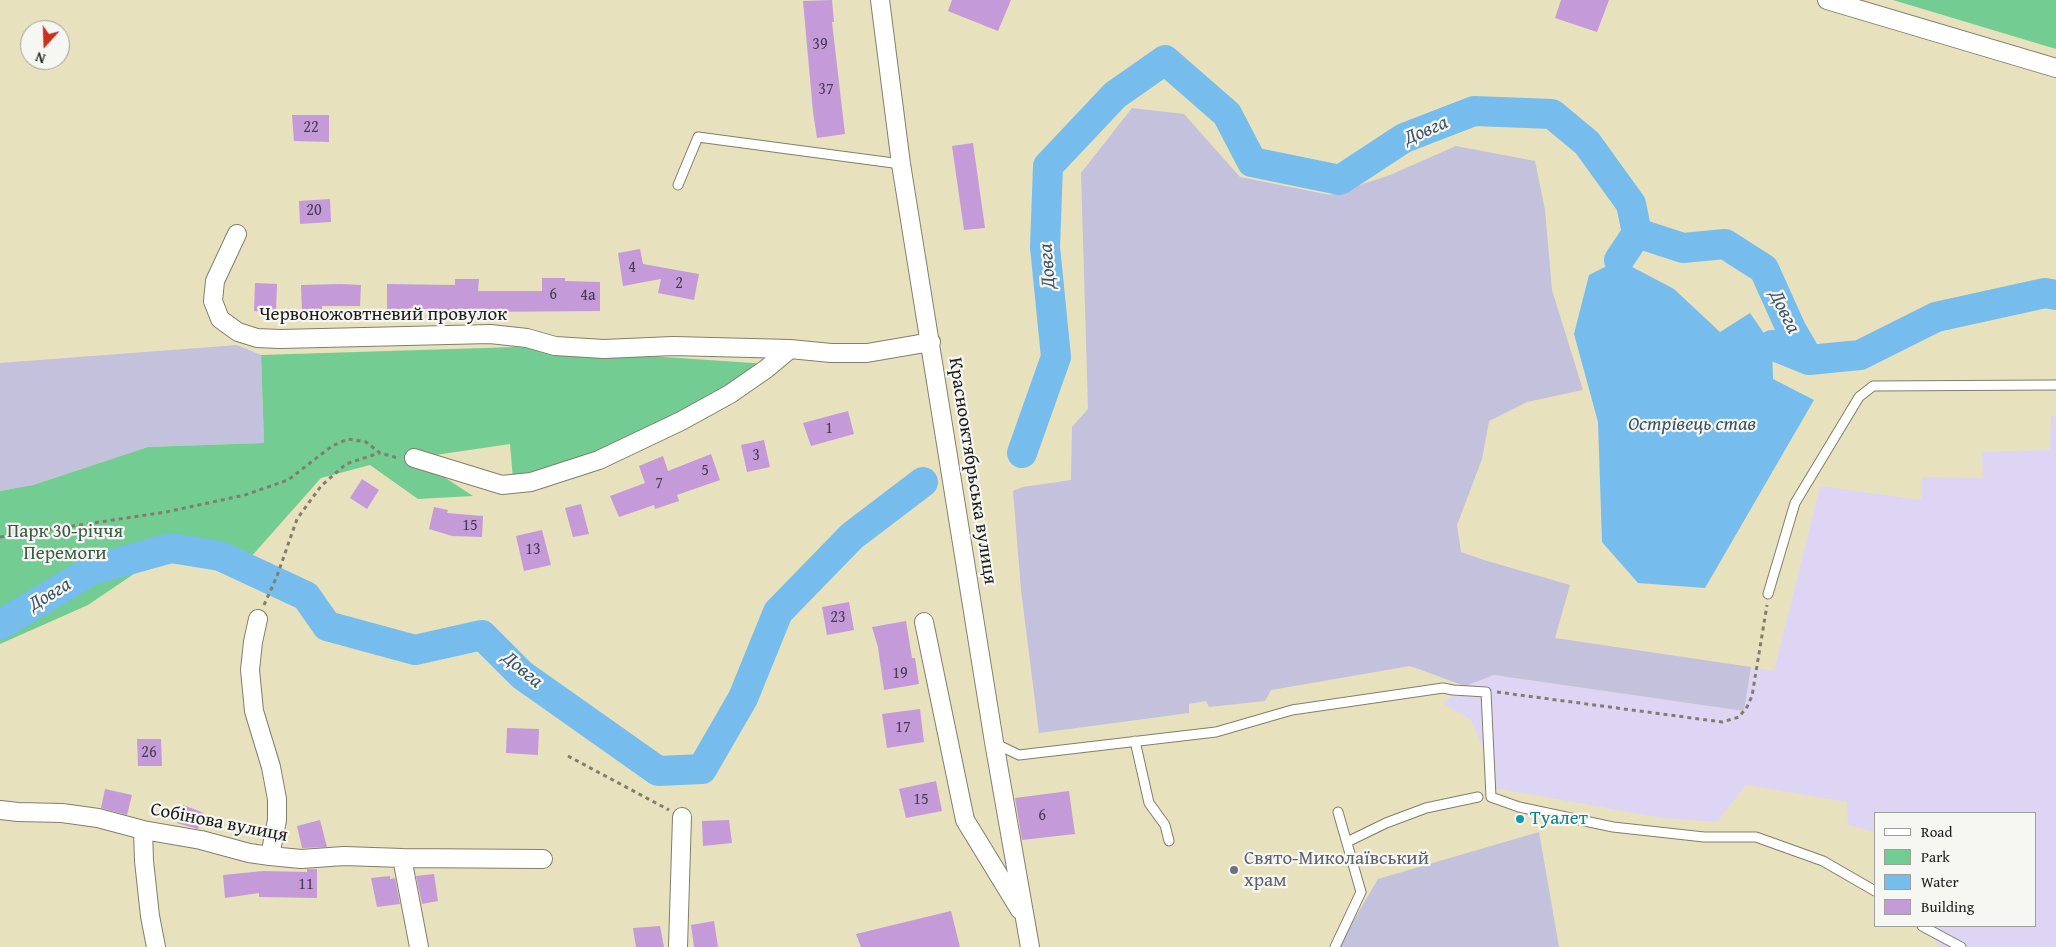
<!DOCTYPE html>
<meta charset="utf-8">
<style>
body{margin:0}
#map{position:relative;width:2056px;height:947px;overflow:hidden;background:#e8e1bd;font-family:"Gentium Book Plus",serif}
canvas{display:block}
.legend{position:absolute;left:1874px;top:812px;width:162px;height:115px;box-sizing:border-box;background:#f6f6f2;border:1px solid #9f9f9c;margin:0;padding:6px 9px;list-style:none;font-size:15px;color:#1c1c1c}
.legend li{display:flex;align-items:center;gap:10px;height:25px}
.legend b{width:25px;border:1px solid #9f9f9c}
.north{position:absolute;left:20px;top:20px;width:50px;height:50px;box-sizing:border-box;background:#f6f6f2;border:1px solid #9f9f9c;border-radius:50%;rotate:200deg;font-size:14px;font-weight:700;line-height:20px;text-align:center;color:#1c1c1c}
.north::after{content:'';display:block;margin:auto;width:18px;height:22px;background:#c8321e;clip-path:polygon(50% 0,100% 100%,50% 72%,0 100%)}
</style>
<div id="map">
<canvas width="2056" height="947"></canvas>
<ul class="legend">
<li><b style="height:6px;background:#fff"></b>Road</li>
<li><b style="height:14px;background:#73cc92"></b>Park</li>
<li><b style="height:14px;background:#76bced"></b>Water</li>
<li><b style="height:14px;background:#c49ad9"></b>Building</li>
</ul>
<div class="north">N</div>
</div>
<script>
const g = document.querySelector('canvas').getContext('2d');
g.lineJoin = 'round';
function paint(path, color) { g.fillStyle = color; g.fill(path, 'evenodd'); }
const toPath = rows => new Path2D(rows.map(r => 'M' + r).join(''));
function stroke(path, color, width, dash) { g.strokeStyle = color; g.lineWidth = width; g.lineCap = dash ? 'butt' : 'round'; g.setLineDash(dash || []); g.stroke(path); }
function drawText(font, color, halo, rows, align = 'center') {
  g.font = font + ' "Gentium Book Plus",serif'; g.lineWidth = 4.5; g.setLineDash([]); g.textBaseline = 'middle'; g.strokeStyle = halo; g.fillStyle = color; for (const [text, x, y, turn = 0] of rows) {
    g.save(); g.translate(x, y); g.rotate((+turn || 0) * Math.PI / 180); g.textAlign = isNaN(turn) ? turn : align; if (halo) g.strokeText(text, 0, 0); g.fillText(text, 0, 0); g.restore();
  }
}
const built = toPath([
 [2056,415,2056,947,1940,947,1935,941,1939,926,2035,926,2035,813,1875,813,1875,832,1848,825,1847,802,1746,785,1717,822,1662,818,1495,788,1484,751,1471,720,1443,703,1465,686,1494,675,1744,711,1751,667,1774,671,1820,486,1921,500,1921,477,1983,478,1982,452,2050,450,2051,416]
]);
const industrial = toPath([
 [1132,108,1184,114,1240,177,1330,195,1390,175,1456,146,1535,161,1545,210,1552,290,1583,390,1527,402,1489,421,1482,459,1457,525,1461,552,1484,560,1570,585,1555,638,1751,667,1744,711,1494,675,1465,686,1410,666,1271,690,1265,701,1209,707,1206,701,1189,704,1189,713,1039,733,1021,590,1013,491,1023,487,1071,480,1072,427,1088,409,1081,173],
 [237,345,261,355,264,443,148,447,33,485,0,491,0,363],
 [1539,832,1559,947,1338,947,1378,879]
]);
const green = toPath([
 [1893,0,2056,0,2056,49],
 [516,347,768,364,652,430,587,459,513,479,510,444,415,458,473,496,418,499,370,465,321,478,242,567,153,561,88,605,0,644,0,491,33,485,148,447,264,443,261,355]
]);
const water = toPath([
 [1619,260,1674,289,1720,332,1750,313,1772,345,1773,379,1814,400,1705,588,1638,583,1602,542,1598,422,1574,334,1589,275]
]);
const river = toPath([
 [1619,260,1637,233],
 [1772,345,1809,360],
 [1022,453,1056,357,1045,247,1048,166,1115,95,1165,60,1227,114,1252,162,1340,180,1404,138,1474,111,1552,114,1587,143,1631,204,1637,233,1683,248,1725,244,1764,269,1791,329,1809,360,1860,355,1936,317,2045,293,2056,295],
 [0,625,92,570,171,548,220,556,306,596,327,626,415,650,482,635,522,675,658,771,702,769,743,698,778,612,852,536,923,482]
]);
const building = toPath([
 [832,0,834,22,832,22,845,134,817,138,813,112,803,1],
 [952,0,1011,0,998,31,948,11],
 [1561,0,1609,0,1597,32,1555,18],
 [292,115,329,115,329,142,294,141],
 [973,143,985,228,964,230,952,146],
 [330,199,331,222,300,224,299,201],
 [640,249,643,264,699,274,694,300,658,293,661,279,623,286,618,253],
 [542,278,565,278,565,281,600,282,600,311,477,312,409,308,409,314,387,314,387,284,455,285,455,279,479,279,478,291,542,291],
 [255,283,277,284,276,312,254,311],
 [341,284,361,285,360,306,322,306,322,312,302,313,301,285],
 [848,411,854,434,811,446,803,423],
 [764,440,770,467,747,472,741,445],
 [711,454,720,480,677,495,679,501,655,509,654,505,619,517,610,496,645,483,639,466,663,456,668,471],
 [362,479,379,490,367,509,350,498],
 [581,504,589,534,573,537,565,508],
 [434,507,448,510,447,513,483,516,482,537,452,536,429,529],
 [542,530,551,565,524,571,516,536],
 [849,602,854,630,827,635,822,607],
 [906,621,912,658,915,658,919,684,884,690,878,647,872,627],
 [920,709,924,742,887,748,882,714],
 [507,728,539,729,538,755,506,753],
 [137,739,161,739,162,766,138,766],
 [936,781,942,811,906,818,899,789],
 [105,789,132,795,127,815,101,808],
 [1069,791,1075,834,1022,840,1015,798],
 [183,805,204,813,198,829,177,823],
 [320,820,327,847,302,848,297,826],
 [729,820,732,843,703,846,702,821],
 [307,869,317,869,317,898,259,897,259,893,225,898,223,875,263,871,307,872],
 [434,874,438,901,422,904,416,876],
 [390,876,390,879,395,878,400,904,377,907,371,878],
 [951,911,960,947,861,947,856,934],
 [714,921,718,947,694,947,691,925],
 [660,926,664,947,636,947,633,928]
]);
const path = toPath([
 [0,537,166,512,245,495,288,480,332,446,348,439,366,442,380,453,398,458],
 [264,605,277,576,297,519,321,486,346,464,379,453],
 [1497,692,1722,722,1739,717,1747,707,1752,696,1767,605],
 [568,756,669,810]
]);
const lane = toPath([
 [678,185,698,137,901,164],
 [1768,594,1795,503,1859,397,1873,386,2056,385],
 [1135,741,1149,803,1165,825,1169,841],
 [994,743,1019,755,1216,732,1292,710,1443,688,1453,690,1486,692,1491,797,1519,807,1613,827,1704,837,1756,837,1823,861,1875,891],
 [1347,842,1386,823,1426,808,1478,797],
 [1922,926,1961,947],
 [1335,947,1361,892,1338,812]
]);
const street = toPath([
 [880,0,901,164,994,742,1030,947],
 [1827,0,2056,68],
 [237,234,215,281,213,301,220,319,238,332,257,338,280,339,490,334,527,338,555,346,604,349,673,346,790,349,831,353,867,353,931,342],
 [414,458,502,485,531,482,599,460,681,421,730,394,766,369,790,349],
 [258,619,253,642,250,670,254,711,271,767,277,799,277,820,270,856],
 [924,622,965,820,1020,910],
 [0,810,18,812,62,813,98,818,143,830,201,840,249,853,270,856,301,859,344,856,402,858,419,947],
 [143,830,144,861,150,916,156,947],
 [402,858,543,859],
 [678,947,682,817]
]);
const markers = [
 [1520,819,5,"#0f9aa8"],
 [1234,870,5,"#6b7280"]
];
const numberNames = [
 ["39",820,45],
 ["37",826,90],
 ["22",311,128],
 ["20",314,211],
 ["4",632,268],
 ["2",679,284],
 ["6",553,295],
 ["4а",588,296],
 ["1",829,429],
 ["3",756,456],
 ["5",705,471],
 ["7",659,484],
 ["15",470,526],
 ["13",533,550],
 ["23",838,618],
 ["19",900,674],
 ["17",903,728],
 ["26",149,753],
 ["15",921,800],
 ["6",1042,816],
 ["11",306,885]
];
const streetNames = [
 ["Червоножовтневий провулок",383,315],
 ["Краснооктябрьська вулиця",972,471,81],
 ["Собінова вулиця",219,823,11]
];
const parkNames = [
 ["Парк 30-річчя",65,532],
 ["Перемоги",65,554]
];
const cultureNames = [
 ["Туалет",1530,819]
];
const worshipNames = [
 ["Свято-Миколаївський",1244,859],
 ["храм",1244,881]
];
const waterNames = [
 ["Довга",1426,131,-23],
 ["Довга",1048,266,-94],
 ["Довга",1784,312,64],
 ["Острівець став",1692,425],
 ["Довга",50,595,-31],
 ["Довга",522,670,40]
];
paint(built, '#ded5f5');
paint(industrial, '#c3c1db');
paint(green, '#73cc92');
paint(water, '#76bced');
stroke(river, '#76bced', 30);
paint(building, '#c49ad9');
stroke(lane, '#827e6c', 11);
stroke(street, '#827e6c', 20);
stroke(path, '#827e6c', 3, [4, 4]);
stroke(lane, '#fff', 9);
stroke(street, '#fff', 18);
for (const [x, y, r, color] of markers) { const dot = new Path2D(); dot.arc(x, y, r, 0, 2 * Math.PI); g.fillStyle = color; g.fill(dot); stroke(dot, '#f6f6f2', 2); }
drawText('16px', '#463c4b', null, numberNames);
drawText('19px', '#1c1c1c', '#f6f6f2', streetNames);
drawText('19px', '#3a5a45', '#f6f6f2', parkNames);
drawText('19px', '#0d838f', '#f6f6f2', cultureNames, 'left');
drawText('19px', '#5b616d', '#f6f6f2', worshipNames, 'left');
drawText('italic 20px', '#3c5465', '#f6f6f2', waterNames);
</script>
